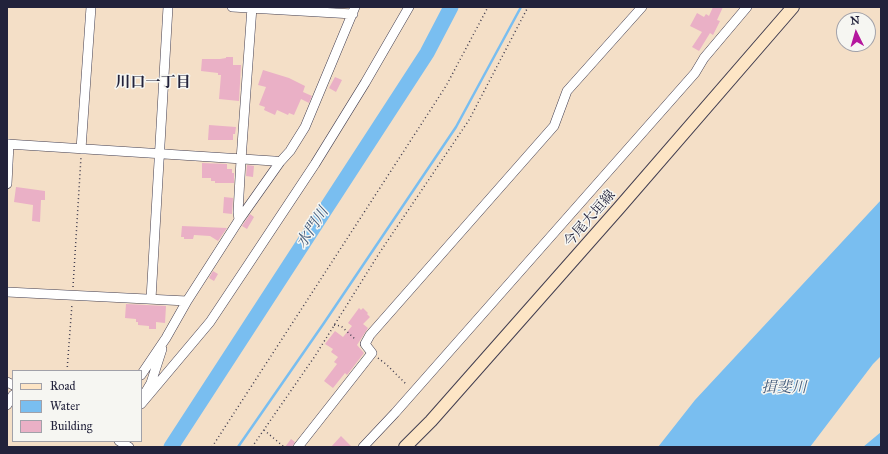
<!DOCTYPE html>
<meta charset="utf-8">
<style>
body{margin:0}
#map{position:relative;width:888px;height:454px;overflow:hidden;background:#f4dfc7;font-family:"IM FELL Great Primer",serif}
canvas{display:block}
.frame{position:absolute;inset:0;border:8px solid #22223b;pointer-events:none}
.legend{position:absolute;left:12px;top:370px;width:130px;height:72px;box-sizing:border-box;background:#f6f6f2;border:1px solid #a1a1a9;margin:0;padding:5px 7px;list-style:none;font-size:12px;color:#22223b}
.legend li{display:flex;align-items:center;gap:8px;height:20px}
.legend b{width:20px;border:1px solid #a1a1a9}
.north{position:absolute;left:836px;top:12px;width:40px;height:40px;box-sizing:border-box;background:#f6f6f2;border:1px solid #a1a1a9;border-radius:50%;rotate:355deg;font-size:11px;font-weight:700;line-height:16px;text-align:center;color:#22223b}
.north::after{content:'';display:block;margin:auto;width:14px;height:18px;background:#b5179e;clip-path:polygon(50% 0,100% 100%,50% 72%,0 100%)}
</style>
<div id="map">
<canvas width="888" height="454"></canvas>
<div class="frame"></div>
<ul class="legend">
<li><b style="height:5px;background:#fde5c5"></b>Road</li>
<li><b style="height:11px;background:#79bef0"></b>Water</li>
<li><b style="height:11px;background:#eab0c6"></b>Building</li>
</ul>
<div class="north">N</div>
</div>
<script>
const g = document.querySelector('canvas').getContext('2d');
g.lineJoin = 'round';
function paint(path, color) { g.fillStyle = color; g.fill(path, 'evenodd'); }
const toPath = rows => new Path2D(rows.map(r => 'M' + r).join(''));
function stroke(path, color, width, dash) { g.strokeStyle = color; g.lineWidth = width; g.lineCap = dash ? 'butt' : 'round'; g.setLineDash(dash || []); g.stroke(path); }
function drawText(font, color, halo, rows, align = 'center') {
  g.font = font + ' "IM FELL Great Primer","Noto Serif JP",serif'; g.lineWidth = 3; g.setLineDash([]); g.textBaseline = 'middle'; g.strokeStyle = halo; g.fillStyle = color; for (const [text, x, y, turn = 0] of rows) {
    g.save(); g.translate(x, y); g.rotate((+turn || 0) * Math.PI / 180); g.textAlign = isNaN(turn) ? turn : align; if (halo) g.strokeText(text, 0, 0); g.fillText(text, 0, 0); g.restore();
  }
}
const water = toPath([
 [881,200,881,356,873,364,810,447,658,447,695,400],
 [881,432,881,447,863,447]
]);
const stream = toPath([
 [238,447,324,323,456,127,521,7]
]);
const river = toPath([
 [171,447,427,53,451,7]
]);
const building = toPath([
 [713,7,723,7,717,20,720,21,713,35,710,33,699,51,692,47,702,32,690,26,697,13,704,17,706,14,709,16],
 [226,57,233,57,233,65,241,65,239,101,219,99,221,75,218,75,218,73,201,71,202,59,220,59,226,58],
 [263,70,289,78,305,86,303,92,312,96,309,103,301,99,294,115,289,113,288,115,277,110,275,115,264,110,265,107,259,105,266,87,258,85],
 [335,77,342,80,336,92,329,88],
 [209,125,236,127,235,134,233,134,233,140,208,140],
 [202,163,227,164,227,169,232,169,232,173,234,173,234,183,215,183,215,181,211,181,211,178,202,178],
 [247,165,254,166,253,177,246,176],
 [16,187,45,191,45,200,41,200,40,222,32,221,33,205,14,202],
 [224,197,233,198,232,214,223,213],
 [250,214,254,217,247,229,242,226],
 [182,226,205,227,227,228,218,241,210,236,194,235,193,239,184,239,184,237,181,237],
 [213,271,218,274,214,281,209,278],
 [126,304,166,306,165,323,156,322,156,329,149,329,149,326,138,325,138,322,136,322,136,319,125,318],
 [359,308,361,310,363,308,368,313,367,314,370,317,363,324,368,328,357,345,364,353,347,375,345,373,333,388,324,381,337,364,334,362,338,357,331,352,333,349,325,344,335,331,343,337,352,326,348,323],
 [341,436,352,447,331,447],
 [291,439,295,442,292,447,285,447]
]);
const path = toPath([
 [73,287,81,157],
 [334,325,341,326,356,340],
 [378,358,387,365,407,385],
 [67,371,72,304],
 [264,430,284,447],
 [212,447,446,86,488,7],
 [252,447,315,356,380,252,469,120,528,7]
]);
const minor = toPath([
 [232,7,353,14],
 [7,144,274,161,280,162],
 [81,149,91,7],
 [7,184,9,144],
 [239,220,238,212,241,160,252,7],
 [7,292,187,301],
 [151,299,168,7],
 [141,375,166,338,187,301,239,220,280,162,290,151,305,127,355,7],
 [7,382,13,385],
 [145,393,151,383,162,349],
 [141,404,210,322,248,265,315,164,365,83,409,7],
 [7,405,13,395],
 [119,441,129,447],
 [298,447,372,353,365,344,370,335,554,126,567,91,642,7],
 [363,447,395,413,695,73,704,58,747,7]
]);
const secondary = toPath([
 [405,447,431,421,619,208,793,7]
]);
const streetNames = [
 ["今尾大垣線",590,219,-49]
];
const neighbourhoodNames = [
 ["川口一丁目",153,83]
];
const waterNames = [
 ["水門川",313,228,-57],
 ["揖斐川",784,388]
];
paint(water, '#79bef0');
stroke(stream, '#79bef0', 2.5);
stroke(river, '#79bef0', 15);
paint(building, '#eab0c6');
stroke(minor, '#423e50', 10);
stroke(secondary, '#423e50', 14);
stroke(path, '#423e50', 1.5, [1, 3]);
stroke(minor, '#fff', 9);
stroke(secondary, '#fde5c5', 12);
drawText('14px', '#22223b', '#f6f6f2', streetNames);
drawText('bold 15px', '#22223b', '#f6f6f2', neighbourhoodNames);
drawText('italic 15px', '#40597a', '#f6f6f2', waterNames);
</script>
